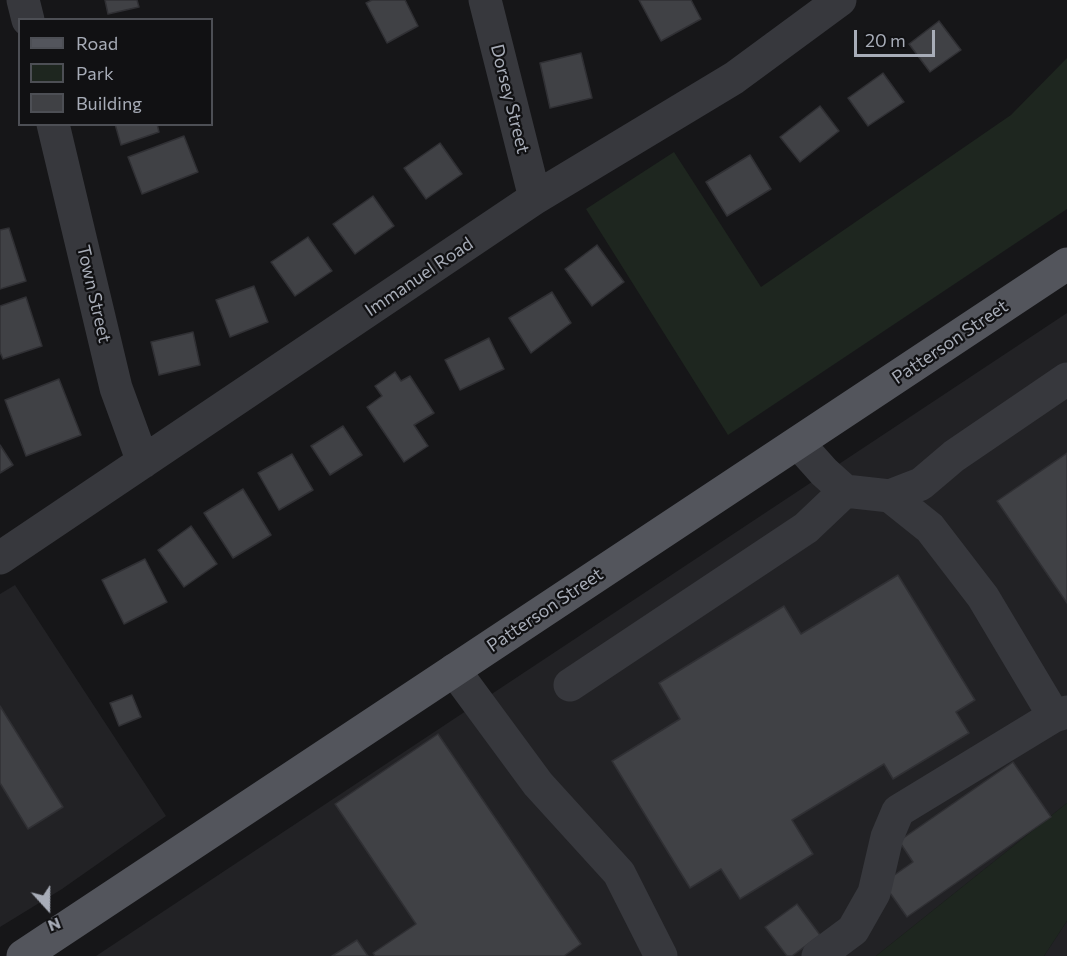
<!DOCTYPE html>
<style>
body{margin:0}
#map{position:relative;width:1067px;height:956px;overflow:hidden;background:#161618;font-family:Commissioner,sans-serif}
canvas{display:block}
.legend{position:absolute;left:18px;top:18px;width:195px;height:108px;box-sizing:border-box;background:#111113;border:2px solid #4d4f55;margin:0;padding:8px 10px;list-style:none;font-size:18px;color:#a8adb8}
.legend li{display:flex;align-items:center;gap:12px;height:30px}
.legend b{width:30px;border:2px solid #4d4f55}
.north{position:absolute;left:18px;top:878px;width:60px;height:60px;-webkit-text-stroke:4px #111113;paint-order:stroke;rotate:159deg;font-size:16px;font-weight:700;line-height:24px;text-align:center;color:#a8adb8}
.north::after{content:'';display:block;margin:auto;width:21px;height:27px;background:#a8adb8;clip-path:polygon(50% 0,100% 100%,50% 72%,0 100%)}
.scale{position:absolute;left:854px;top:30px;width:81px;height:27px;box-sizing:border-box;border:3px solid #a8adb8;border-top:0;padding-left:8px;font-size:18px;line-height:21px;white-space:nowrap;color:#a8adb8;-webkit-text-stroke:4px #111113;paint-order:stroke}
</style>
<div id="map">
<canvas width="1067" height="956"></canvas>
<ul class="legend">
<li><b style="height:8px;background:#53555c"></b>Road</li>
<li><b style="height:16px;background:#1e261f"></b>Park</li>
<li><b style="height:16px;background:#404145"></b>Building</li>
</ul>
<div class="north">N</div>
<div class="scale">20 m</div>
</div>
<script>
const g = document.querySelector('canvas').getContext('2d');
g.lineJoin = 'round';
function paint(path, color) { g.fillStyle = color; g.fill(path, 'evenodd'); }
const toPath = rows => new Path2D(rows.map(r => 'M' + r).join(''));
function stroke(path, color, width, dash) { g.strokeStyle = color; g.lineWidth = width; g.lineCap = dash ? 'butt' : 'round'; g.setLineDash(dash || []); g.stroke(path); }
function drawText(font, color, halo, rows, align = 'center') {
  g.font = font + ' Commissioner,sans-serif'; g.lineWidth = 4.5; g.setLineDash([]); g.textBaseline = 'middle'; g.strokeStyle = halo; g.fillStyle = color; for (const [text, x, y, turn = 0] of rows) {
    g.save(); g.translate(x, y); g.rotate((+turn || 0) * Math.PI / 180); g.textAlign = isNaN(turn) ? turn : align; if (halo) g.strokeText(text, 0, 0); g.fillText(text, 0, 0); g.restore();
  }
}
const built = toPath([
 [1067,313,1067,803,876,956,96,956],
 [15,585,166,816,62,889,0,927,0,594],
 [1067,921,1067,956,1044,956]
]);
const green = toPath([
 [1067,58,1067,209,728,435,586,209,674,152,761,287,1011,115],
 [1067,803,1067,921,1044,956,876,956]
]);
const building = toPath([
 [105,0,137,0,139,7,108,14,105,0],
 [372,0,405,0,418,26,387,43,366,3,372,0],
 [639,0,691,0,701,19,661,41,639,0],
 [939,21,961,50,930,72,909,44,939,21],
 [581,53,592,98,550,108,540,63,581,53],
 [883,73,904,102,868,126,848,98,883,73],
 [820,106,839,131,800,162,780,137,820,106],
 [115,124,157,124,159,132,121,145,115,124],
 [184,136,198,172,142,194,128,157,184,136],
 [440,143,462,174,426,199,404,168,440,143],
 [750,155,771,189,727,216,706,182,750,155],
 [373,196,394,226,355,254,333,224,373,196],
 [9,228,26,281,0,289,0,230,9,228],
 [308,237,332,271,295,296,271,262,308,237],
 [597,245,624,282,592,306,565,269,597,245],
 [254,286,268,322,230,337,216,300,254,286],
 [552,292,571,323,531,353,509,318,552,292],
 [26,297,42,346,3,359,0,352,0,306,26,297],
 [193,332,200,365,159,375,151,342,193,332],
 [489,338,504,369,460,390,445,360,489,338],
 [395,372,401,381,410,376,434,413,414,425,428,446,404,462,367,407,382,396,375,386,395,372],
 [59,379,81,435,26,456,5,400,59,379],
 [343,426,362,455,330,475,311,446,343,426],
 [0,445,13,465,0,473,0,445],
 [1067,453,1067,603,997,501,1067,453],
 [292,454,313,490,279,510,258,473,292,454],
 [243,489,271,535,233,558,204,513,243,489],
 [191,526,217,564,184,587,158,550,191,526],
 [145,559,167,602,124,624,102,580,145,559],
 [898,575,975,700,956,712,969,733,893,779,884,764,792,820,813,854,740,899,721,869,690,888,612,761,680,719,659,683,784,606,801,634,898,575],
 [132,695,141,717,119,726,110,703,132,695],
 [0,706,63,807,28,829,0,783,0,706],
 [438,734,581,944,564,956,375,956,373,953,416,924,335,804,438,734],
 [1013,762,1051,817,907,917,883,883,913,862,899,841,1013,762],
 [797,904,820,935,792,956,787,956,765,927,797,904],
 [357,940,368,956,332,956,357,940]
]);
const minor = toPath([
 [23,0,28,20],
 [485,0,535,198],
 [53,124,116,388,143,462],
 [798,443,824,472,845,491,890,496,921,484,954,456,1067,379],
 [890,496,930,528,983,597,1054,716],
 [0,558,535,198,734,78,840,0],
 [454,670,538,784,619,873,661,956],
 [570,685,806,528,845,491],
 [818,956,853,930,874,893,887,837,898,811,1054,716,1067,712]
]);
const major = toPath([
 [23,956,1067,264]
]);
const streetNames = [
 ["Dorsey Street",510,99,76],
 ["Immanuel Road",419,277,-34],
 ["Town Street",94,294,77],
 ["Patterson Street",950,342,-34],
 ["Patterson Street",545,610,-34]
];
paint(built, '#222225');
paint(green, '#1e261f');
paint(building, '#404145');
stroke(building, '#303034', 1.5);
stroke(minor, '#37383d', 33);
stroke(major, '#53555c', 33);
drawText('18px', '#a8adb8', '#111113', streetNames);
</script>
